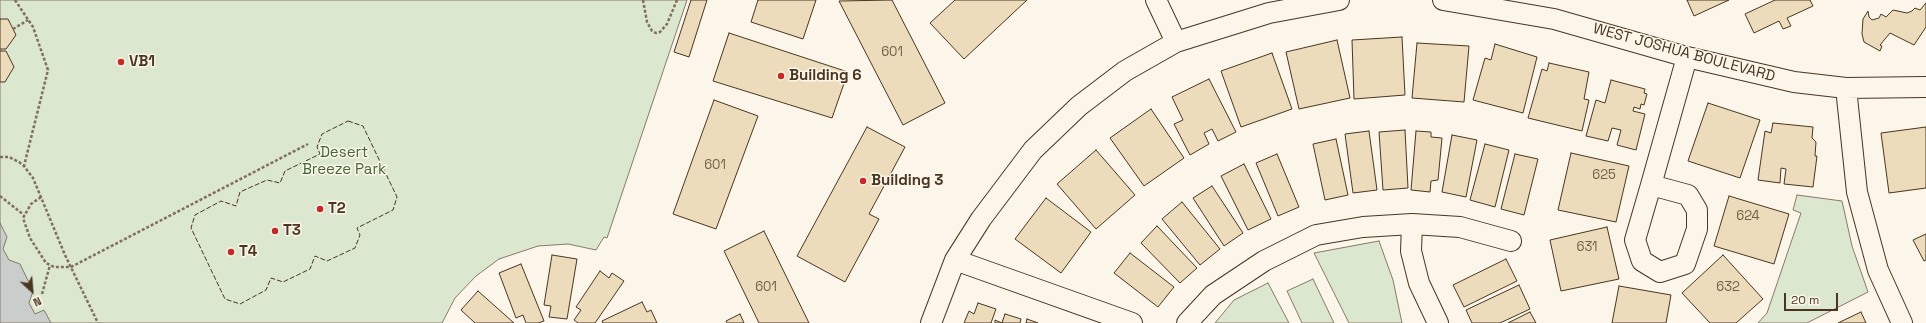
<!DOCTYPE html>
<style>
body{margin:0}
#map{position:relative;width:1926px;height:323px;overflow:hidden;background:#fbf6e9;font-family:"Space Grotesk",sans-serif}
canvas{display:block}
.north{position:absolute;left:12px;top:271px;width:40px;height:40px;-webkit-text-stroke:3px #fbf6e9;paint-order:stroke;rotate:154deg;font-size:11px;font-weight:700;line-height:16px;text-align:center;color:#4a3520}
.north::after{content:'';display:block;margin:auto;width:14px;height:18px;background:#4a3520;clip-path:polygon(50% 0,100% 100%,50% 72%,0 100%)}
.scale{position:absolute;left:1784px;top:293px;width:54px;height:18px;box-sizing:border-box;border:2px solid #4a3520;border-top:0;padding-left:5px;font-size:12px;line-height:14px;white-space:nowrap;color:#4a3520;-webkit-text-stroke:3px #fbf6e9;paint-order:stroke}
</style>
<div id="map">
<canvas width="1926" height="323"></canvas>
<div class="north">N</div>
<div class="scale">20 m</div>
</div>
<script>
const g = document.querySelector('canvas').getContext('2d');
g.lineJoin = 'round';
function paint(path, color) { g.fillStyle = color; g.fill(path, 'evenodd'); }
const toPath = rows => new Path2D(rows.map(r => 'M' + r).join(''));
function stroke(path, color, width, dash) { g.strokeStyle = color; g.lineWidth = width; g.lineCap = dash ? 'butt' : 'round'; g.setLineDash(dash || []); g.stroke(path); }
function drawText(font, color, halo, rows, align = 'center') {
  g.font = font + ' "Space Grotesk",sans-serif'; g.lineWidth = 3; g.setLineDash([]); g.textBaseline = 'middle'; g.strokeStyle = halo; g.fillStyle = color; for (const [text, x, y, turn = 0] of rows) {
    g.save(); g.translate(x, y); g.rotate((+turn || 0) * Math.PI / 180); g.textAlign = isNaN(turn) ? turn : align; if (halo) g.strokeText(text, 0, 0); g.fillText(text, 0, 0); g.restore();
  }
}
const green = toPath([
 [0,0,687,0,607,238,604,237,596,250,568,244,538,246,499,259,476,276,455,298,442,323,0,323,0,0],
 [1797,195,1842,201,1852,246,1868,292,1807,323,1758,323,1767,313,1801,213,1793,210,1797,195],
 [1379,241,1393,280,1402,323,1349,323,1314,253,1379,241],
 [1313,279,1334,323,1302,323,1287,291,1313,279],
 [1268,283,1289,323,1215,323,1234,300,1268,283]
]);
const water = toPath([
 [0,223,7,237,3,249,9,260,20,264,33,291,29,303,35,314,44,310,51,323,0,323,0,223]
]);
const building = toPath([
 [691,0,707,0,689,57,674,52,691,0],
 [758,0,816,0,803,39,751,22,758,0],
 [892,0,945,103,903,125,839,1,892,0],
 [955,0,1027,0,964,59,930,23,955,0],
 [1687,0,1729,0,1694,16,1687,0],
 [1775,0,1810,0,1813,6,1787,18,1791,26,1783,29,1779,21,1754,33,1745,14,1775,0],
 [1926,3,1926,27,1914,45,1890,33,1880,45,1882,46,1880,51,1864,42,1862,34,1863,19,1868,11,1869,17,1872,20,1879,18,1881,14,1886,17,1893,10,1907,13,1912,11,1915,8,1920,10,1926,3],
 [0,19,8,19,16,35,6,49,0,49,0,19],
 [729,33,848,72,832,118,713,81,729,33],
 [1402,37,1405,95,1354,99,1352,40,1402,37],
 [1337,40,1350,98,1299,109,1286,52,1337,40],
 [1417,43,1469,46,1464,102,1412,98,1417,43],
 [1495,44,1537,57,1523,113,1473,100,1485,58,1491,60,1495,44],
 [0,51,6,51,14,67,5,82,0,82,0,51],
 [1272,53,1292,109,1241,127,1221,71,1272,53],
 [1549,63,1589,72,1584,99,1589,100,1582,131,1528,118,1542,69,1547,71,1549,63],
 [1209,79,1236,132,1218,141,1212,129,1204,133,1209,144,1190,155,1174,124,1183,120,1172,97,1209,79],
 [1611,80,1645,89,1644,93,1647,94,1644,105,1641,104,1640,109,1634,107,1633,111,1645,114,1636,150,1617,145,1621,130,1612,128,1608,141,1586,136,1596,100,1605,103,1611,80],
 [714,100,758,116,716,229,673,214,714,100],
 [1708,103,1760,120,1740,178,1688,161,1708,103],
 [1151,109,1184,158,1144,186,1110,138,1151,109],
 [1773,123,1813,127,1812,138,1816,142,1815,156,1817,156,1813,187,1784,184,1786,169,1781,168,1780,183,1758,180,1765,131,1771,133,1773,123],
 [867,127,905,147,869,214,879,219,845,282,797,256,867,127],
 [1926,127,1926,188,1889,193,1881,133,1926,127],
 [1405,130,1408,188,1383,190,1379,132,1405,130],
 [1369,131,1377,190,1353,193,1345,134,1369,131],
 [1416,131,1431,132,1431,137,1442,138,1438,180,1431,181,1430,192,1411,190,1416,131],
 [1452,135,1477,140,1466,197,1442,192,1452,135],
 [1336,139,1348,195,1325,200,1313,144,1336,139],
 [1485,144,1509,150,1495,207,1470,200,1485,144],
 [1096,150,1135,195,1096,229,1057,184,1096,150],
 [1571,153,1629,166,1616,222,1558,210,1571,153],
 [1277,154,1299,207,1278,216,1256,163,1277,154],
 [1515,154,1538,159,1524,215,1501,209,1515,154],
 [1244,164,1271,219,1248,230,1221,176,1244,164],
 [1212,186,1243,233,1224,246,1193,198,1212,186],
 [1729,196,1789,214,1774,264,1714,246,1729,196],
 [1046,198,1091,232,1061,273,1015,239,1046,198],
 [1182,202,1220,249,1200,265,1162,219,1182,202],
 [1157,226,1197,268,1180,283,1141,243,1157,226],
 [1607,227,1619,279,1561,291,1550,240,1607,227],
 [764,231,809,323,759,323,724,251,764,231],
 [1926,234,1926,260,1924,261,1913,240,1926,234],
 [1130,253,1174,287,1158,307,1114,273,1130,253],
 [552,255,577,259,567,319,549,317,551,306,544,305,552,255],
 [1723,255,1763,299,1736,323,1710,323,1682,293,1723,255],
 [1506,259,1517,281,1464,307,1453,285,1506,259],
 [521,264,544,321,538,323,526,323,523,315,516,318,499,273,521,264],
 [600,271,609,278,612,273,624,281,595,323,578,323,574,320,581,310,576,307,600,271],
 [1519,285,1530,309,1500,323,1472,323,1466,310,1519,285],
 [1619,286,1671,295,1666,323,1612,323,1619,286],
 [478,291,514,323,475,323,461,310,478,291],
 [642,302,647,312,651,310,657,323,603,323,602,321,642,302],
 [978,303,996,309,991,323,964,323,969,311,974,314,978,303],
 [1530,312,1536,323,1508,323,1530,312],
 [1861,312,1866,323,1838,323,1861,312],
 [740,314,744,323,727,323,726,321,740,314],
 [1005,314,1021,319,1020,323,995,323,995,320,1002,323,1005,314],
 [1027,319,1038,323,1026,323,1027,319]
]);
const path = toPath([
 [15,0,33,27,48,70,24,166],
 [643,0,647,22,652,31,656,33,660,32,667,24,677,0],
 [13,29,28,20],
 [0,157,9,157,19,162,24,166,33,178,65,255,98,323],
 [0,196,24,215],
 [41,197,31,204,23,218,30,238,46,263,54,267,71,267,308,144],
 [42,294,50,265]
]);
const minor = toPath([
 [1156,0,1176,42],
 [1443,0,1554,19,1687,57,1794,82,1846,88,1926,87],
 [1846,88,1857,192,1878,270,1902,323],
 [1651,185,1688,195,1697,210,1697,229,1685,264,1660,272,1642,261,1635,240,1651,185],
 [1651,185,1687,57],
 [1412,224,1411,251,1419,283,1438,323],
 [955,260,1132,323],
 [931,323,955,260,981,219,1033,150,1079,106,1125,71,1176,42,1269,13,1339,0],
 [1187,323,1213,295,1264,261,1316,235,1363,227,1412,224,1460,227,1511,241]
]);
const fence = toPath([
 [348,121,363,126,397,197,393,210,357,228,360,235,355,248,327,261,315,256,310,269,283,282,271,278,266,290,240,304,225,299,191,228,195,215,221,201,236,206,240,192,267,180,280,183,285,171,320,154,317,147,322,134,348,121]
]);
const markers = [
 [121,62,4,"#c62828"],
 [781,76,4,"#c62828"],
 [863,181,4,"#c62828"],
 [320,209,4,"#c62828"],
 [275,231,4,"#c62828"],
 [231,252,4,"#c62828"]
];
const numberNames = [
 ["601",892,52],
 ["601",715,165],
 ["625",1604,175],
 ["624",1748,216],
 ["631",1587,247],
 ["601",766,287],
 ["632",1728,287]
];
const streetNames = [
 ["WEST JOSHUA BOULEVARD",1684,53,15]
];
const poiNames = [
 ["VB1",129,62],
 ["Building 6",789,76],
 ["Building 3",871,181],
 ["T2",328,209],
 ["T3",283,231],
 ["T4",239,252]
];
const parkNames = [
 ["Desert",344,153],
 ["Breeze Park",344,170]
];
paint(green, '#dce7d0');
stroke(green, '#887966', 1);
paint(water, '#c9cecd');
stroke(water, '#887966', 1);
paint(building, '#ecdcbc');
stroke(building, '#4a3520', 1);
stroke(minor, '#4a3520', 22);
stroke(path, '#7f6f5c', 2.5, [3, 2]);
stroke(minor, '#fbf6e9', 20);
stroke(fence, '#4a3520', 1, [5, 2]);
for (const [x, y, r, color] of markers) { const dot = new Path2D(); dot.arc(x, y, r, 0, 2 * Math.PI); g.fillStyle = color; g.fill(dot); stroke(dot, '#fbf6e9', 1.5); }
drawText('13px', '#725f47', null, numberNames);
drawText('15px', '#4a3520', '#fbf6e9', streetNames);
drawText('bold 15px', '#4a3520', '#fbf6e9', poiNames, 'left');
drawText('15px', '#436837', '#fbf6e9', parkNames);
</script>
